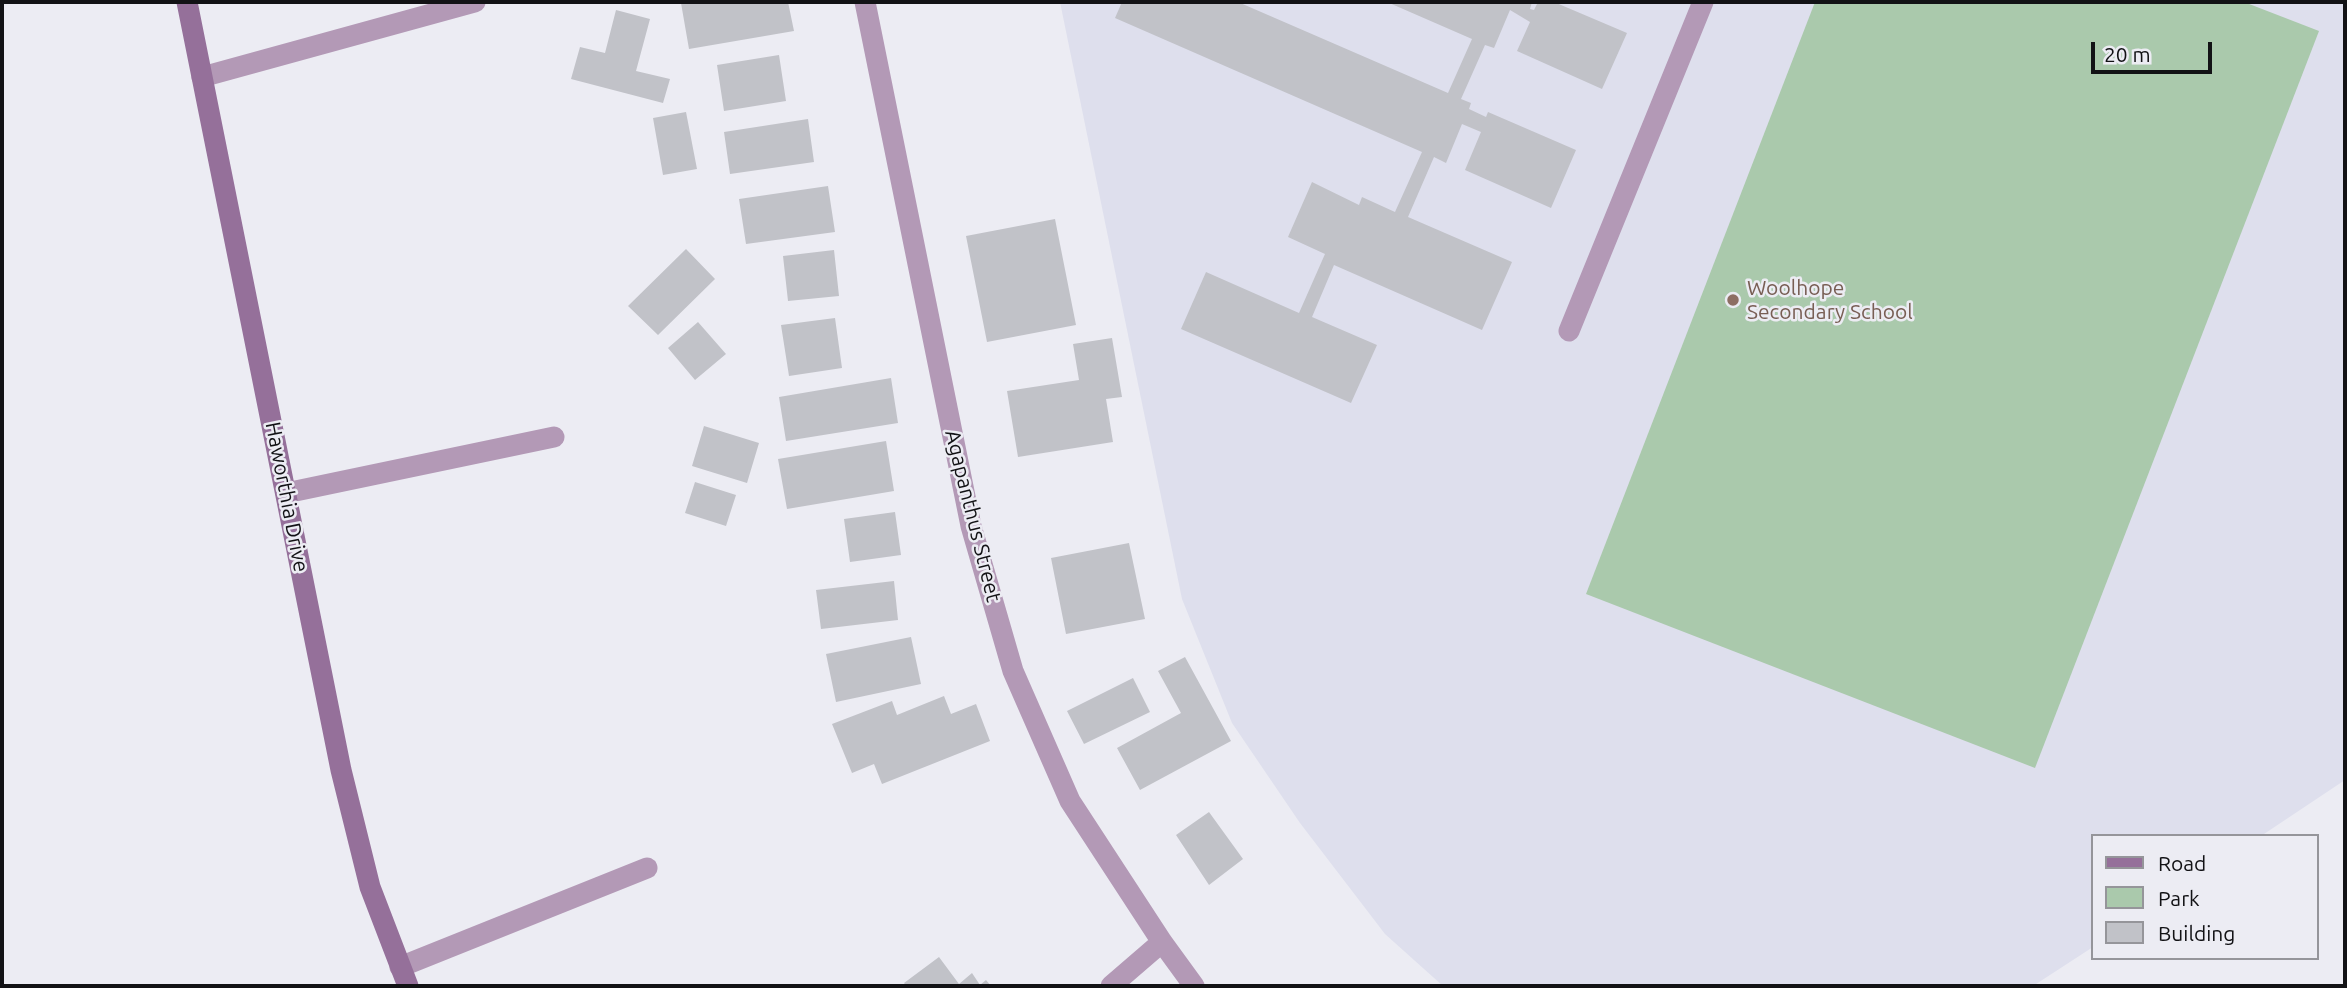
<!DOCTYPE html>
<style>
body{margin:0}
#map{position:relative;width:2347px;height:988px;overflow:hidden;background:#ececf3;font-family:Ubuntu,sans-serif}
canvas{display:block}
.frame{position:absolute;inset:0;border:4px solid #121215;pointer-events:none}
.legend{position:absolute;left:2091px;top:834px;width:228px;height:126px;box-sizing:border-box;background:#ececf3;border:2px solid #95959a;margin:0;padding:9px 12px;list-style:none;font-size:21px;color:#121215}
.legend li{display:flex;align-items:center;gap:14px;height:35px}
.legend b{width:35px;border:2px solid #95959a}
.scale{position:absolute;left:2091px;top:42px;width:121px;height:32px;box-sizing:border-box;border:4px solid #121215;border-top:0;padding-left:9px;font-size:21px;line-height:24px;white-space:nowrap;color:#121215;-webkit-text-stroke:5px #ececf3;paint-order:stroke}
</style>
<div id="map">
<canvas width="2347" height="988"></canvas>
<div class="frame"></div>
<ul class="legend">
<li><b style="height:9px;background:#95709a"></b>Road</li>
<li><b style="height:19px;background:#aac9ac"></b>Park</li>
<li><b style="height:19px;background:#c1c2c8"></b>Building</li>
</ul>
<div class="scale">20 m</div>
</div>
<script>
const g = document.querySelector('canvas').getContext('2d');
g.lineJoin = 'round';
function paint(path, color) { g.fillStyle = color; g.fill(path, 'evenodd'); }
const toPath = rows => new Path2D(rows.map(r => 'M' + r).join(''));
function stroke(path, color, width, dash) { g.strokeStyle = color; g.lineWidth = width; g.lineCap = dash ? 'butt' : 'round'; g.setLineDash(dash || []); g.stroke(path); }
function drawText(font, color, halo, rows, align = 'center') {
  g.font = font + ' Ubuntu,sans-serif'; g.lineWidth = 5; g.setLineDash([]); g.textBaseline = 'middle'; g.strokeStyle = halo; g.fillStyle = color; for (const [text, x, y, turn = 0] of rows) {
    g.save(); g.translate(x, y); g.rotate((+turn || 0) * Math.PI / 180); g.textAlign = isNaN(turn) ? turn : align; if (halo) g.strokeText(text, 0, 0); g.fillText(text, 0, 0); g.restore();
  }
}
const built = toPath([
 [1060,2,2345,2,2345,780,2261,836,2093,836,2093,947,2033,986,1443,986,1385,934,1300,823,1232,723,1182,599]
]);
const green = toPath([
 [1815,2,2244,2,2319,31,2035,768,1586,594]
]);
const building = toPath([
 [685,2,788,2,794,31,689,49,681,3],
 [1122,2,1238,2,1448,93,1472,39,1387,2,1532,2,1530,9,1534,10,1538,2,1554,2,1627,33,1602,89,1517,51,1530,22,1510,10,1494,48,1485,45,1461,99,1471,103,1469,109,1486,117,1488,112,1576,150,1551,208,1465,170,1481,132,1462,124,1446,163,1434,157,1408,217,1512,262,1482,330,1334,265,1312,317,1377,345,1351,403,1181,329,1206,272,1299,313,1325,254,1288,237,1312,182,1359,205,1362,197,1395,212,1422,152,1115,18],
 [616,10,650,19,636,71,670,79,663,103,571,79,580,47,605,53],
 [779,55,786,101,724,111,717,65],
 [686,112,697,169,663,175,653,118],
 [808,119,814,162,730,174,724,132],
 [828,186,835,232,746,244,739,199],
 [1055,219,1076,325,987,342,966,236],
 [686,249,715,279,658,335,628,306],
 [834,250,839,296,788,301,783,256],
 [835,318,842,368,789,376,781,325],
 [698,322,726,354,695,380,668,348],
 [1112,338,1122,397,1106,399,1113,442,1018,457,1007,391,1079,380,1073,344],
 [891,378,898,423,786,441,779,397],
 [704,426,759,443,747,483,692,466],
 [886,441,894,491,787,509,778,459],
 [695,482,736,495,726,526,685,513],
 [895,512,901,555,850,562,844,519],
 [1129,543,1145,619,1066,634,1051,558],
 [894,581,898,620,821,629,816,590],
 [911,637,921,684,836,702,826,654],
 [1185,657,1231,741,1140,790,1117,748,1181,713,1158,671],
 [1133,678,1150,712,1084,744,1067,711],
 [944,696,951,714,976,704,990,741,882,784,874,764,852,773,832,724,892,701,897,715],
 [1209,812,1243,859,1209,885,1176,835],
 [939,957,959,984,972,973,980,985,986,980,991,986,906,986,904,983]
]);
const lane = toPath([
 [202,77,475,2],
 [1569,331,1703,2],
 [286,493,554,437],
 [400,967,647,868]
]);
const street = toPath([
 [865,2,971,526,1013,671,1070,801,1162,942,1194,986],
 [1111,986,1162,942]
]);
const secondary = toPath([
 [187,2,341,770,370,887,408,986]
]);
const markers = [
 [1733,300,7,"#8d6e63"]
];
const educationNames = [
 ["Woolhope",1747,288],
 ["Secondary School",1747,312]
];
const streetNames = [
 ["Haworthia Drive",287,497,79],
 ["Agapanthus Street",973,516,76]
];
paint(built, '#dedfed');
paint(green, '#aac9ac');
paint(building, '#c1c2c8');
stroke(lane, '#b399b6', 21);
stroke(street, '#b399b6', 21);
stroke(secondary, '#95709a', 21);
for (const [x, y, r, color] of markers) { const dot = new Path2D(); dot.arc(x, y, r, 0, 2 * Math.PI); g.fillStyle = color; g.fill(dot); stroke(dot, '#ececf3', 2.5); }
drawText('21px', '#785e54', '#ececf3', educationNames, 'left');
drawText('21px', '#121215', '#ececf3', streetNames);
</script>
